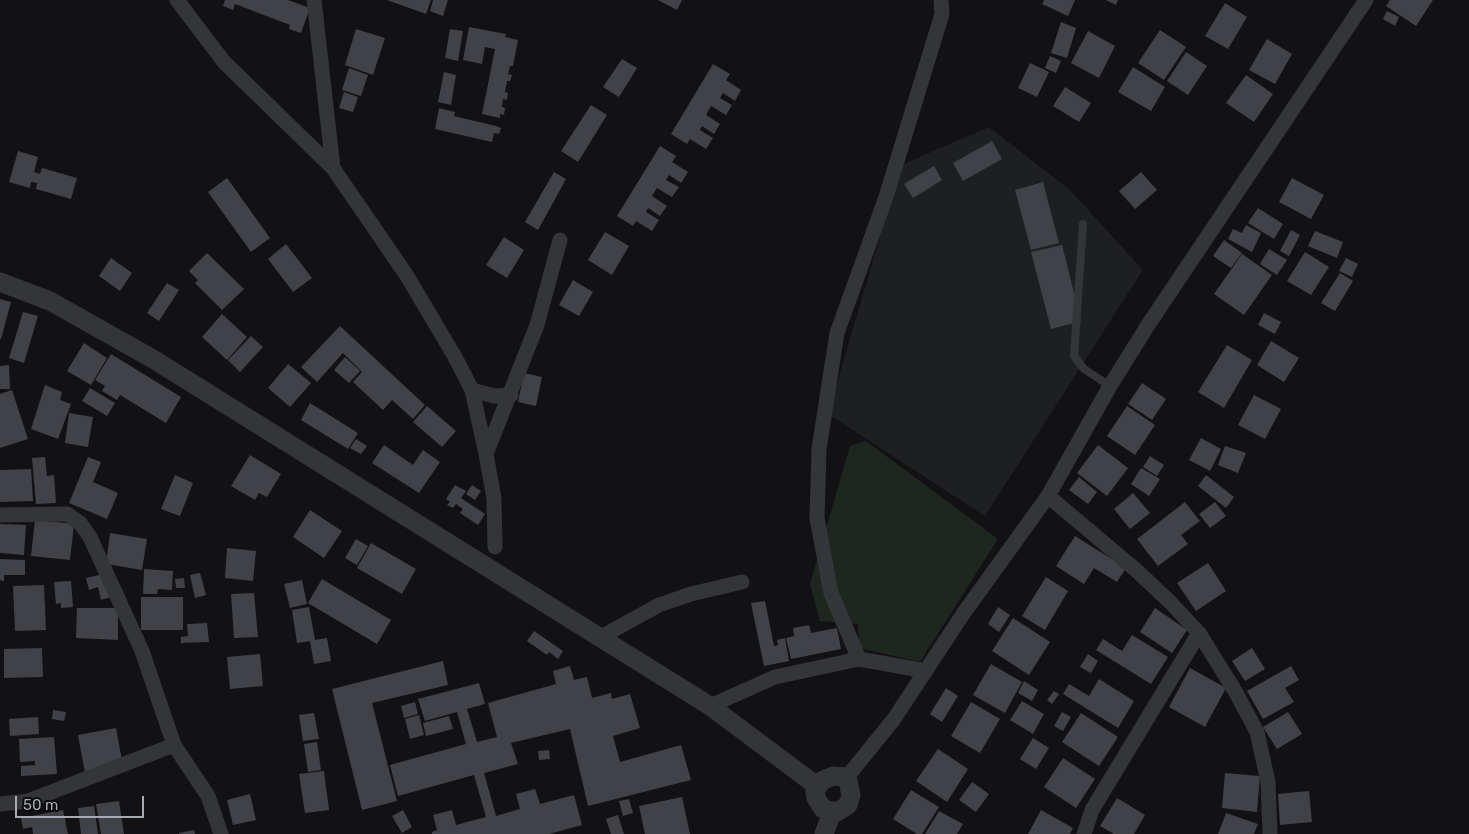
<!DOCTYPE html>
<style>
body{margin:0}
#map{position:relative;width:1469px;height:834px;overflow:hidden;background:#121214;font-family:Rubik,sans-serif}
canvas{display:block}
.scale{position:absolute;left:15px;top:796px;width:129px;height:22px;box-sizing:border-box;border:2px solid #a5aab4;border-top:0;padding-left:6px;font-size:15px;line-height:18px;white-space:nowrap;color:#a5aab4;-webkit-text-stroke:4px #0d0d0f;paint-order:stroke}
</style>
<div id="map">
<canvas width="1469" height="834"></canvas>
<div class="scale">50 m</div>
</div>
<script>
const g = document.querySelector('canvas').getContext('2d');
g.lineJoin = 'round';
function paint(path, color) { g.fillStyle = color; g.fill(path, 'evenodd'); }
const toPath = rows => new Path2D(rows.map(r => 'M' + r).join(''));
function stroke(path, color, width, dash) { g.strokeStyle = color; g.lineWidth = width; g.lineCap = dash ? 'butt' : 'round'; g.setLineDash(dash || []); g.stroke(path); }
const built = toPath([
 [989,127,1070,190,1143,270,985,516,828,414,901,165]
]);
const green = toPath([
 [866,441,998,539,920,662,859,648,858,624,820,621,810,584,850,446]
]);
const building = toPath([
 [225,0,288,0,310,8,301,33,289,29,290,25,235,4,233,10,223,6],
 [387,0,431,0,426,14],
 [433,0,448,0,443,16,430,11],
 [658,0,682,0,677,10],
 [1044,0,1075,0,1068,16,1042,4],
 [1106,0,1118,0,1116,5],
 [1390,0,1433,0,1416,26,1386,6],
 [1225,3,1247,17,1228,49,1205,36],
 [1387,11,1399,17,1395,26,1383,19],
 [1061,22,1076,28,1067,58,1051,53],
 [469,27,506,34,505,37,518,40,513,66,510,66,508,74,512,75,510,81,507,81,505,92,508,93,507,100,503,99,502,107,505,108,504,115,500,114,500,118,482,114,495,49,485,47,482,64,463,60],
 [356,29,385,38,373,75,345,65],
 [450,29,463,31,458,61,445,58],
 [1160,30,1186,47,1164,80,1138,63],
 [1088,31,1115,46,1099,78,1071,63],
 [1267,39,1292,54,1275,84,1249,70],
 [1186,52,1207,66,1188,95,1167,81],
 [1050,56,1061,61,1056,73,1045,68],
 [622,59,637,68,619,97,603,87],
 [1030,63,1049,72,1037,97,1018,88],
 [713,64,730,74,726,80,741,90,735,101,723,93,720,98,732,105,726,115,711,106,706,115,720,124,714,134,702,126,700,130,713,138,706,149,690,139,687,144,671,134],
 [1133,67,1165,87,1151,111,1118,92],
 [349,68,368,75,361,96,342,90],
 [444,72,456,75,451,105,438,102],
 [1246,75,1273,94,1254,122,1226,103],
 [1065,87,1091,103,1079,122,1053,106],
 [344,92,358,97,353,112,339,108],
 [591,105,607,115,578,162,561,151],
 [439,108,455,112,454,116,496,126,501,128,499,134,494,133,492,142,435,129],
 [992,141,1002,159,963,181,953,163],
 [660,146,676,156,672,162,688,172,681,183,669,175,666,180,679,187,672,197,657,188,652,196,667,206,660,216,648,208,646,212,659,220,652,231,636,221,633,226,617,216],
 [18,151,38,157,34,172,40,174,42,168,77,178,71,199,36,189,37,183,31,182,30,188,9,182],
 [934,166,942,180,913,198,904,184],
 [554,172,566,179,538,230,525,222],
 [1141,172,1157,190,1135,209,1119,191],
 [227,178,270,238,251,252,208,192],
 [1292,178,1324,195,1311,219,1279,202],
 [1043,182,1059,243,1031,250,1015,190],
 [1258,208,1283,224,1274,239,1248,223],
 [1246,225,1261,233,1252,252,1228,239,1233,229,1242,233],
 [1291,230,1300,235,1289,256,1280,251],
 [1315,231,1343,242,1337,258,1308,246],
 [605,232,629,246,612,275,588,260],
 [504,237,524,250,507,278,486,265],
 [1224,240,1242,253,1231,268,1213,256],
 [286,244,312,278,293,292,268,259],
 [1062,245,1081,321,1051,329,1031,252],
 [1269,249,1287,260,1277,275,1260,264],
 [1305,252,1329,267,1311,295,1287,281],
 [207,253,244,289,222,310,195,283,198,280,189,271],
 [1242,254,1272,275,1244,315,1214,294],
 [111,258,132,273,120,291,99,276],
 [1346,258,1358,264,1352,277,1339,271],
 [1340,273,1353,281,1335,311,1321,303],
 [573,280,593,292,579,316,559,305],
 [167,283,179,290,159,321,147,313],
 [0,299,11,302,1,339,0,339],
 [23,312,38,316,24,363,9,358],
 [1264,313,1281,322,1275,334,1258,325],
 [222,314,247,337,227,360,202,337],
 [340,326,425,405,413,419,392,400,383,410,353,382,362,372,343,353,317,382,301,367],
 [251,336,263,347,240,372,228,360],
 [1271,341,1299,358,1284,382,1257,365],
 [84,343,107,358,91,385,67,371],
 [1227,345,1252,360,1224,408,1198,392],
 [111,354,181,397,166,423,120,395,117,400,102,391,105,386,95,380],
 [345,357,360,371,349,383,334,370],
 [288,364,311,383,290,407,268,388],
 [9,365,10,389,0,389,0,366],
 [524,373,542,377,536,406,518,402],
 [1142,383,1166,399,1152,420,1128,404],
 [45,385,62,392,60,400,71,404,58,439,31,429],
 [90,388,115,403,107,416,82,401],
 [12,390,28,439,0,448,0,394],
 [1254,395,1281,409,1265,439,1238,425],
 [310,403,358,433,348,449,301,420],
 [427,406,456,431,442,447,413,422],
 [1127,406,1155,425,1135,455,1107,436],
 [69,413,93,417,88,447,65,443],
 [1201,438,1221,449,1210,471,1189,460],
 [356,439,367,446,361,454,350,448],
 [384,445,413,465,423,450,440,462,419,493,372,463],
 [1098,445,1128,468,1107,496,1077,473],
 [1225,446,1246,453,1238,473,1218,465],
 [250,455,281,474,267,497,259,493,255,500,231,486],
 [1150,456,1164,465,1157,476,1143,467],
 [45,457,47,476,54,475,56,503,36,504,32,458],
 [88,457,101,462,93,482,118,493,107,519,69,503],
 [1141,468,1160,479,1149,496,1131,484],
 [31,469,33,501,0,502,0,470],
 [175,475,193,483,180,516,161,509],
 [1206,475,1234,497,1226,508,1198,486],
 [1079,477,1097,492,1088,504,1069,490],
 [455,485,466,491,461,498,485,514,478,525,460,513,463,509,456,504,453,508,447,505,450,502,446,499],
 [472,485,481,491,475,500,466,494],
 [1133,493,1150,513,1130,529,1114,509],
 [1185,502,1200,521,1181,535,1188,544,1158,566,1137,539],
 [1215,502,1226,516,1210,528,1199,514],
 [310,510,342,531,324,558,293,537],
 [35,520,74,524,70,560,31,556],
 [0,524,26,525,24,555,0,553],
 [110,533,147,539,142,570,106,564],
 [1075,536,1126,568,1117,582,1094,568,1084,584,1056,566],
 [356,539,368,546,357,565,345,558],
 [371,543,416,569,402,594,357,568],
 [227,548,256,551,253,581,225,578],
 [0,559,25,560,25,575,4,575,4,581,0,580],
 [1208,563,1226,591,1196,611,1177,583],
 [144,569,173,571,172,590,158,589,157,594,143,594],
 [108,573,114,596,101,600,98,587,89,590,86,578],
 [200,573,206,595,195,598,190,575],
 [1046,577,1068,591,1045,630,1022,616],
 [184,578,185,588,176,588,175,579],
 [322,579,391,620,377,644,308,603],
 [302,580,307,604,290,608,284,584],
 [71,581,73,607,61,608,61,603,56,604,54,582],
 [44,585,46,630,15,631,13,586],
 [254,593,258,637,234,638,231,594],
 [141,597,183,597,183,630,141,630],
 [765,601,774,646,778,645,777,640,785,638,789,661,764,666,751,603],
 [309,607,315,640,327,638,331,661,314,664,310,641,297,643,292,610],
 [998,607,1010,615,999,632,988,624],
 [77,608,118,608,118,640,76,638],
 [1155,608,1187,630,1172,653,1140,632],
 [1013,618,1050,642,1029,675,992,651],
 [207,623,209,642,181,643,181,637,188,636,187,624],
 [809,625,811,633,837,628,841,649,791,659,786,638,794,636,793,628],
 [534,631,563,651,558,659,549,652,547,655,527,641],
 [1132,635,1168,657,1151,684,1096,650,1103,639,1122,651],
 [42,648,43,677,4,678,4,649],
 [1252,648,1265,669,1245,681,1232,661],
 [260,654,263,686,230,689,227,657],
 [1088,654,1098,661,1091,673,1080,667],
 [443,661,448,685,372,703,397,801,362,810,332,689],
 [991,664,1022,682,1005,713,973,695],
 [570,666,574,680,587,677,592,698,611,693,612,699,630,694,640,728,613,736,620,762,681,745,691,780,588,806,570,729,511,743,518,764,484,773,496,816,520,809,516,794,535,789,540,804,574,795,582,825,549,834,432,834,432,832,437,830,433,815,452,810,456,825,486,817,474,775,398,796,390,765,466,744,457,712,425,721,418,699,479,683,485,704,467,709,477,742,497,737,488,703,556,684,553,671],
 [1291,666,1299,680,1285,688,1294,702,1263,719,1247,691],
 [1190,668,1226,688,1205,727,1169,707],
 [1099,679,1134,701,1118,728,1063,694,1069,684,1089,696],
 [1024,681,1038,690,1032,701,1018,693],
 [946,688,958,696,942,722,930,714],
 [1054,691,1059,694,1052,704,1047,700],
 [1022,701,1044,714,1033,734,1010,720],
 [415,702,418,714,404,718,401,706],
 [971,702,1000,719,980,753,951,736],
 [53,710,66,712,64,721,52,719],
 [1062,712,1071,717,1063,731,1054,726],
 [1288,712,1302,734,1277,749,1263,727],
 [314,713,319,739,303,741,299,715],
 [1081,713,1118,737,1099,766,1062,742],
 [419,715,424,735,410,739,405,719],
 [449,716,453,729,426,736,423,723],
 [38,717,39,734,10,736,9,719],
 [116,728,123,766,85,773,78,735],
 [54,737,57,774,21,776,21,766,35,765,35,761,20,762,19,739],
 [1033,738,1049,748,1036,769,1020,759],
 [317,742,321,770,308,772,304,744],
 [938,749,968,769,947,802,916,781],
 [549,750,550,759,539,760,538,751],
 [1063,758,1095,779,1076,808,1044,787],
 [324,771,329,810,305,813,299,774],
 [1225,773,1260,776,1257,812,1222,808],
 [972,782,989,794,976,812,959,800],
 [911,790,939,807,922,834,917,834,893,819],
 [1309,791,1312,822,1280,825,1278,794],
 [250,794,256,820,233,825,227,800],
 [682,797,690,834,645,834,639,806],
 [1117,798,1145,815,1134,834,1114,834,1100,826],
 [629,799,633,813,623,816,619,801],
 [119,801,124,834,101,834,96,804],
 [94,806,98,834,81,834,78,808],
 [63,810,68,834,33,834,32,827,23,829,21,818],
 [403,810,412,827,402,833,392,816],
 [1041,810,1073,828,1070,834,1028,834],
 [939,811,963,824,957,834,925,834],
 [1226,813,1258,824,1254,834,1218,834],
 [618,815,624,834,611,834,606,819],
 [194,830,195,834,179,834,179,833]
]);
const service = toPath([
 [1083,224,1074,356,1084,369,1110,386]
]);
const minor = toPath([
 [177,0,224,62,333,168,407,276,455,357,472,390,486,454,494,498,495,547],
 [314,0,333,168],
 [472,390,494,396,511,395],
 [486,454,537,325,560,240],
 [1048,496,1136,570,1170,602,1199,633,1235,691,1257,732,1268,782,1270,834],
 [0,515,67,514,80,523,90,537,142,651,174,745],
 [599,638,659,605,691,594,742,582],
 [859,659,831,593,817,518,819,449,837,333,886,197,942,14,941,0],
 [710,706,775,677,859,659,926,671],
 [847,777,894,719,963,614,1048,496,1110,386,1148,325,1366,0],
 [0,804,28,801,174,745,208,796,221,834],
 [1084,834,1092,810,1199,633]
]);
const tertiary = toPath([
 [0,282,50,301,153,359,710,706,817,786],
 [833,776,847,777,851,795,848,805,837,812,823,809,816,798,815,792,821,781,833,776],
 [824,834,832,812]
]);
paint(built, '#1e1f21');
paint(green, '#1f2620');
paint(building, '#414247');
stroke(service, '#343539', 8);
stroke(minor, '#343539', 15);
stroke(tertiary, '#343539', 19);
</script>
